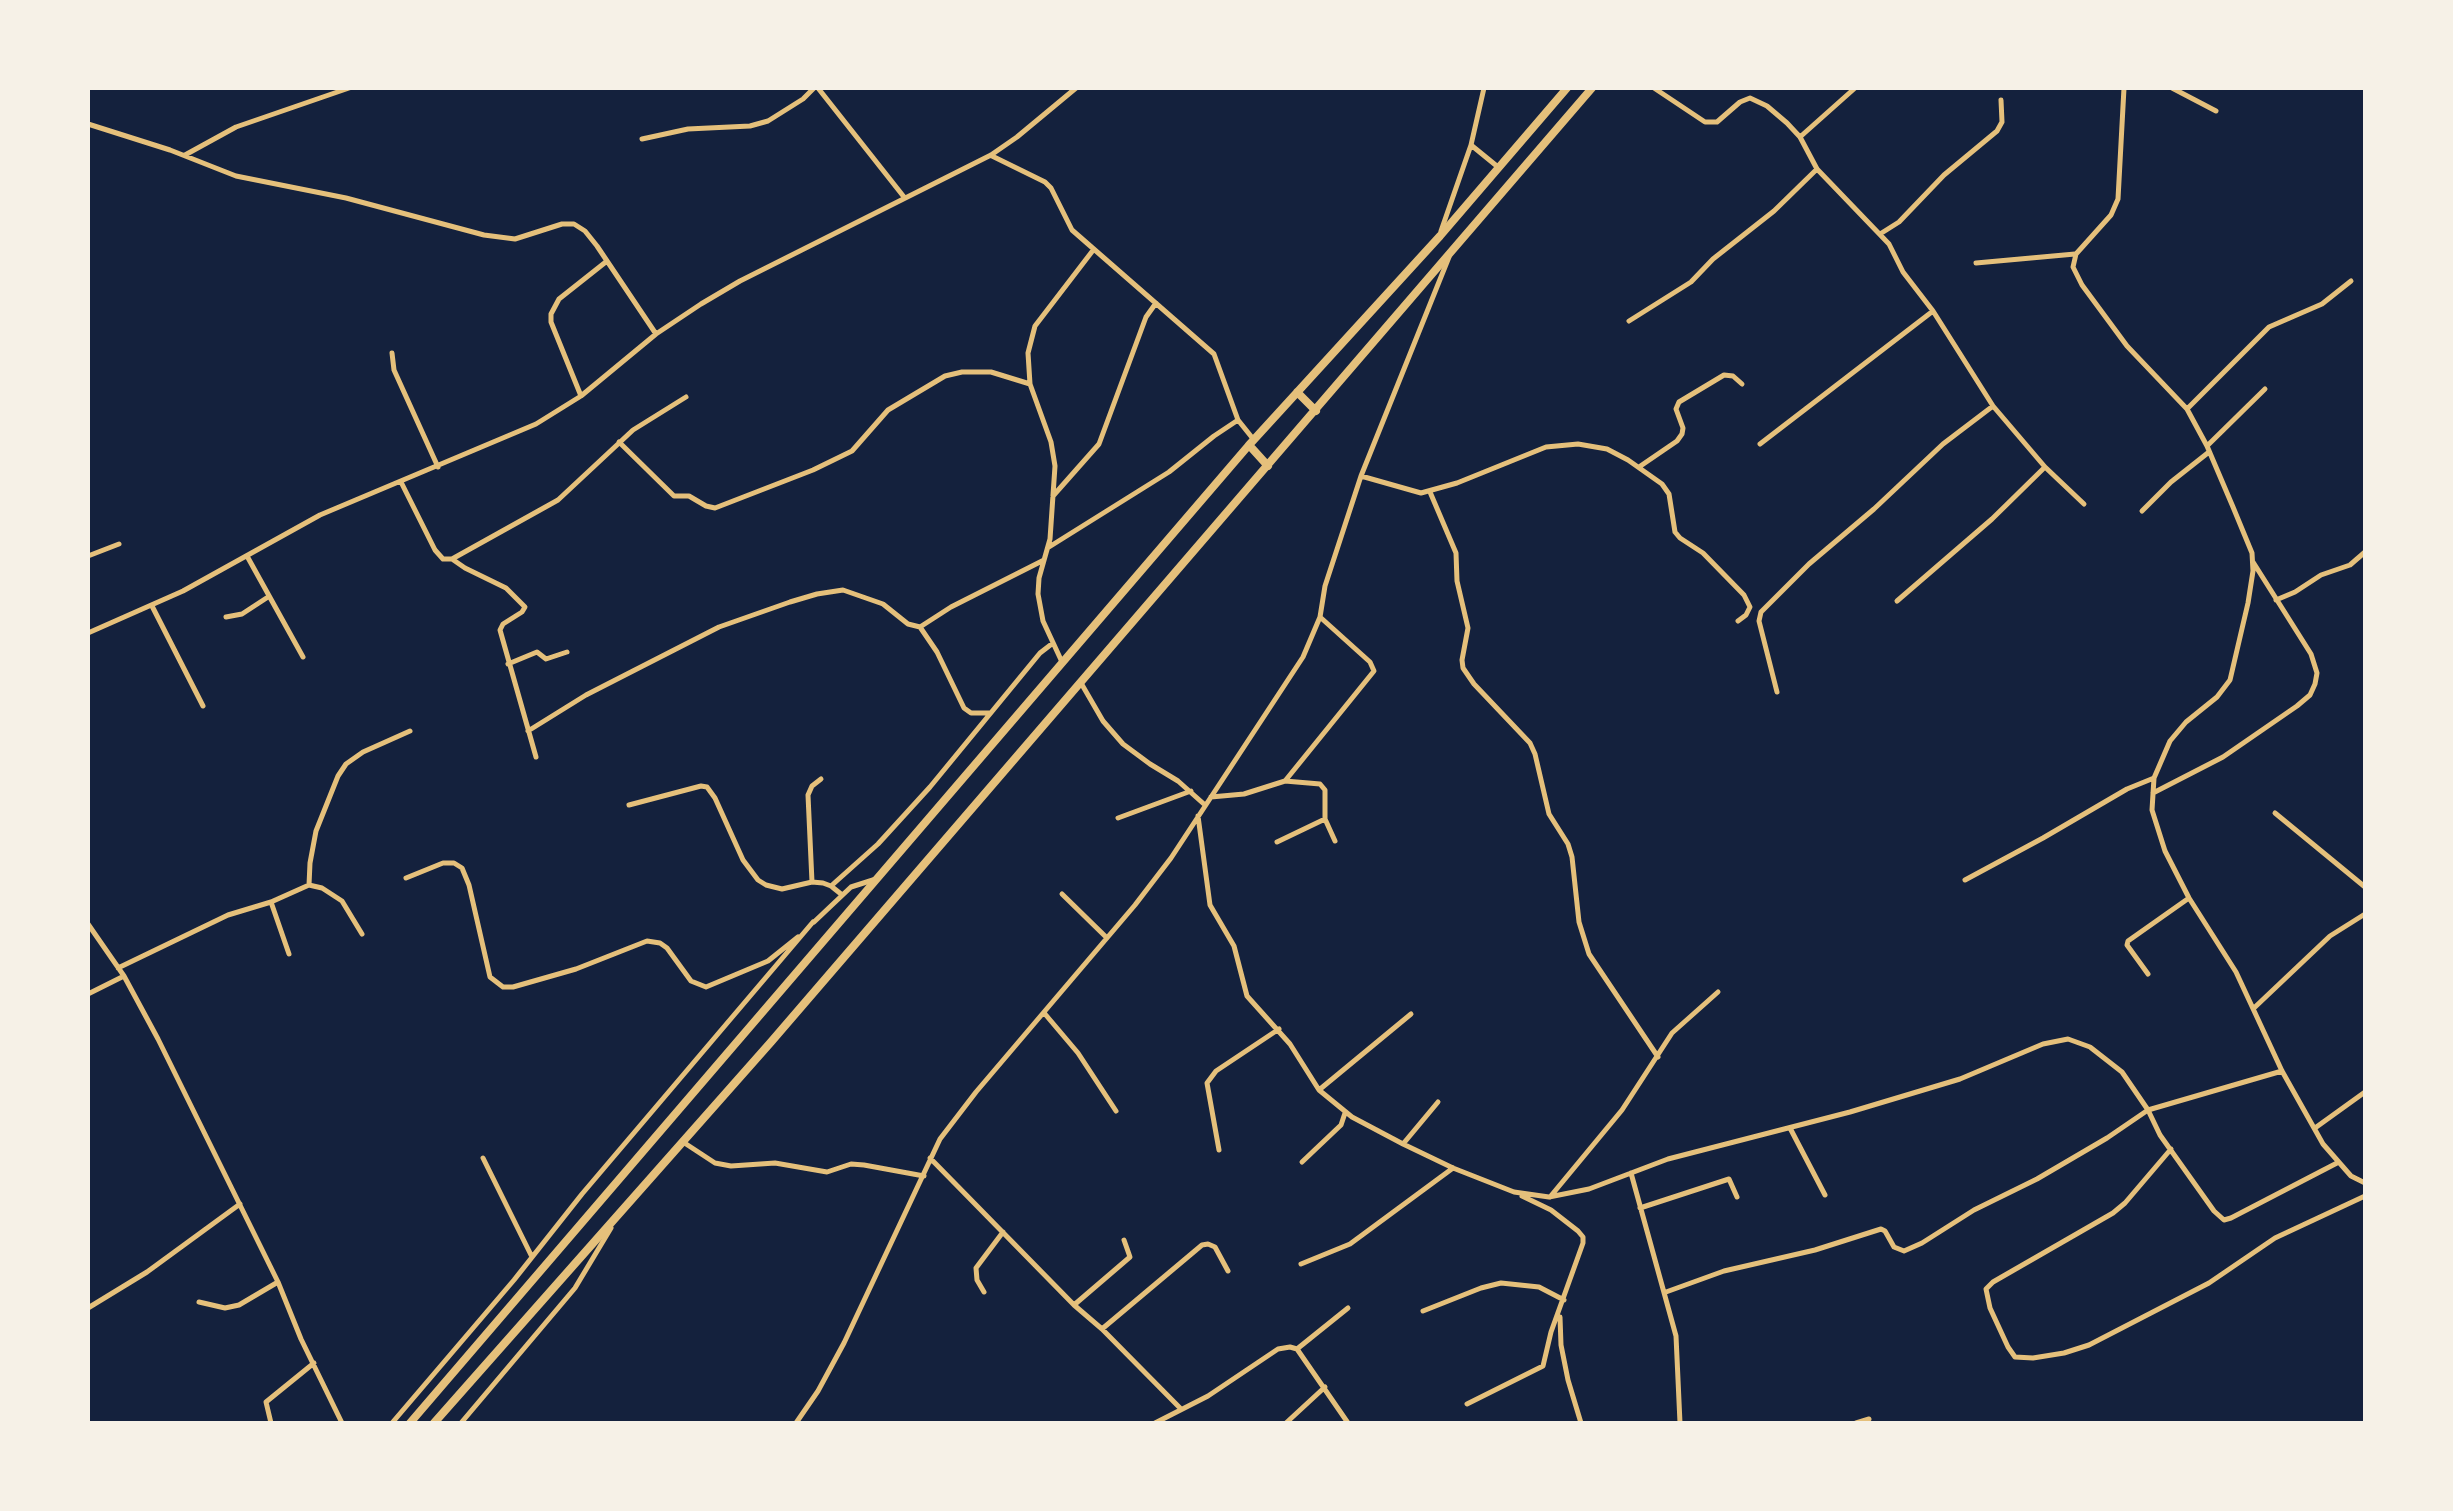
<!DOCTYPE html>
<style>
body{margin:0}
#map{position:relative;width:2453px;height:1511px;overflow:hidden;background:#14213d;font-family:Roboto,sans-serif}
canvas{display:block}
.frame{position:absolute;inset:0;border:90px solid #f6f1e7;pointer-events:none}
</style>
<div id="map">
<canvas width="2453" height="1511"></canvas>
<div class="frame"></div>
</div>
<script>
const g = document.querySelector('canvas').getContext('2d');
g.lineJoin = 'round';
const toPath = rows => new Path2D(rows.map(r => 'M' + r).join(''));
function stroke(path, color, width, dash) { g.strokeStyle = color; g.lineWidth = width; g.lineCap = dash ? 'butt' : 'round'; g.setLineDash(dash || []); g.stroke(path); }
const minor = toPath([
 [818,88,904,197],
 [1654,88,1705,122,1717,122,1740,102,1750,98,1767,106,1787,123,1800,137,1817,169,1889,244,1903,272,1933,311,1993,406,2045,467,2084,504],
 [2124,88,2118,199,2111,215,2076,254,2073,267,2082,285,2127,346,2187,409,2207,446,2233,507,2252,553,2253,571,2248,603,2230,680,2217,697,2186,722,2170,741,2154,778,2152,810,2165,851,2189,898,2236,972,2282,1071,2323,1144,2351,1176,2365,1183],
 [2172,88,2216,111],
 [88,124,170,150,236,176,346,198,484,235,515,239,562,224,574,224,585,231,597,246,656,334],
 [1800,137,1855,88],
 [642,139,688,129,750,126,768,121,803,99,814,88],
 [1471,145,1498,167],
 [185,155,236,127,349,88],
 [992,156,1045,182,1051,188,1072,230,1214,354,1238,420,1254,440],
 [1441,231,1471,145,1484,88],
 [1880,234,1899,222,1944,175,1997,131,2002,122,2001,100],
 [1976,263,2075,254],
 [1629,321,1691,282,1713,259,1774,211,1817,169],
 [392,353,394,370,438,467],
 [581,396,551,322,551,314,559,299,607,261],
 [2187,409,2269,327,2322,304,2351,281],
 [619,442,674,496,689,496,706,506,715,508,813,470,852,451,888,410,945,376,962,372,991,372,1030,384],
 [1760,444,1933,311],
 [2207,446,2265,389],
 [1639,467,1677,441,1682,434,1683,428,1676,409,1679,402,1724,375,1733,376,1742,384],
 [1361,476,1421,493,1457,483,1546,447,1578,444,1607,449,1628,460,1662,484,1669,494,1675,532,1680,538,1703,553,1744,595,1750,607,1746,615,1738,621],
 [401,482,435,550,443,559,452,559,558,500,633,430,686,397],
 [1430,492,1456,553,1457,581,1468,628,1462,660,1463,668,1474,684,1530,743,1535,754,1549,814,1568,844,1572,857,1579,922,1589,954,1658,1057],
 [1053,496,1099,444,1146,317,1156,303],
 [2142,511,2171,482,2209,452],
 [1049,547,1169,472,1214,436,1238,420],
 [88,556,119,544],
 [247,556,303,657],
 [452,559,465,568,506,588,525,607,522,612,503,624,500,630,536,757],
 [2276,600,2295,592,2321,575,2350,565,2365,552],
 [1897,601,1992,519,2045,467],
 [152,606,203,706],
 [226,617,242,614,268,597],
 [920,627,937,652,964,708,971,713,989,713],
 [88,633,183,591,320,515,536,424,581,396,656,334,701,304,740,281,991,155,1017,137,1076,88],
 [1062,662,1043,621,1038,594,1039,578,1050,539,1055,466,1051,442,1030,384,1028,353,1035,326,1094,249],
 [508,664,537,652,546,659,567,652],
 [1081,683,1103,721,1123,744,1150,764,1178,781,1205,805],
 [1777,692,1759,621,1761,612,1809,564,1874,509,1943,444,1993,406],
 [528,731,586,695,719,627,790,602,817,594,843,590,883,604,908,624,920,627,951,607,1044,560],
 [1285,781,1374,671,1370,662,1320,617],
 [2153,793,2223,757,2297,706,2310,695,2315,684,2317,673,2311,654,2253,562],
 [1211,797,1244,794,1285,781,1320,784,1325,790,1325,819,1335,841],
 [629,805,701,786,707,787,715,798,743,860,758,880,766,885,782,889,812,882,823,883,831,886,841,894],
 [2275,813,2365,887],
 [1198,816,1210,905,1234,946,1247,996,1290,1044,1319,1090,1352,1117,1403,1144,1453,1168,1514,1192,1549,1197,1589,1189,1668,1159,1850,1112,1960,1079,2043,1044,2068,1039,2090,1047,2122,1072,2148,1110,2160,1135,2214,1211,2224,1220,2231,1218,2337,1163],
 [1118,818,1191,791],
 [1277,842,1325,819],
 [406,878,443,863,454,863,462,868,469,885,490,977,503,987,513,987,576,969,647,941,660,943,667,948,691,981,706,987,768,961,798,937],
 [1965,880,2043,838,2127,789,2154,778],
 [812,882,808,795,812,786,821,779],
 [309,885,310,863,316,831,338,776,346,764,363,752,410,731],
 [831,886,878,844,930,787,1040,653,1053,643],
 [1062,894,1107,938],
 [271,902,289,954],
 [814,922,851,887,876,879],
 [88,924,124,976,158,1039,278,1282,301,1339,342,1423],
 [118,968,228,915,271,902,309,885,322,888,342,901,362,934],
 [2148,974,2127,945,2128,941,2189,898],
 [88,994,124,976],
 [2254,1008,2330,936,2365,914],
 [1045,1014,1078,1053,1116,1111],
 [1319,1090,1411,1014],
 [1790,1128,1825,1195],
 [2315,1128,2365,1092],
 [683,1142,715,1163,731,1166,775,1163,827,1172,851,1164,864,1165,924,1176],
 [1403,1144,1438,1102],
 [2171,1149,2125,1203,2113,1213,1993,1282,1986,1289,1990,1308,2008,1347,2015,1357,2033,1358,2064,1353,2089,1345,2209,1283,2275,1238,2365,1196],
 [1219,1150,1207,1083,1216,1071,1279,1029],
 [483,1158,532,1257],
 [930,1158,1074,1305,1102,1329,1181,1409],
 [1302,1162,1341,1125,1345,1113],
 [1631,1173,1676,1336,1680,1423],
 [1550,1197,1622,1110,1672,1033,1718,992],
 [1640,1208,1729,1179,1737,1197],
 [1301,1264,1350,1244,1453,1168],
 [984,1292,977,1280,976,1268,1003,1232],
 [1666,1292,1724,1271,1815,1250,1881,1229,1885,1231,1894,1247,1904,1251,1922,1243,1974,1210,2037,1179,2107,1138,2148,1110,2282,1071],
 [199,1302,225,1308,239,1305,278,1282],
 [1074,1305,1130,1257,1124,1240],
 [88,1308,147,1272,240,1204],
 [1423,1311,1481,1288,1501,1283,1539,1287,1564,1300],
 [1560,1317,1561,1345,1568,1380,1581,1423],
 [1102,1329,1202,1245,1208,1244,1215,1247,1228,1271],
 [1297,1349,1348,1308],
 [1467,1404,1543,1366,1551,1332,1583,1243,1583,1237,1578,1231,1551,1210,1522,1196],
 [271,1423,266,1402,314,1363],
 [392,1423,514,1280,582,1194,813,922],
 [461,1423,575,1288,611,1228],
 [796,1423,818,1391,844,1343,940,1139,976,1092,1135,905,1171,858,1303,657,1320,617,1325,586,1361,476,1449,257],
 [1155,1423,1208,1396,1278,1349,1290,1347,1297,1349,1348,1423],
 [1286,1423,1325,1387],
 [1856,1423,1869,1419]
]);
const trunk = toPath([
 [1297,392,1316,411],
 [1249,445,1268,466],
 [410,1423,1249,445,1440,236,1567,88],
 [434,1423,771,1042,1592,88]
]);
stroke(minor, '#e5c07b', 5);
stroke(trunk, '#e5c07b', 8);
</script>
